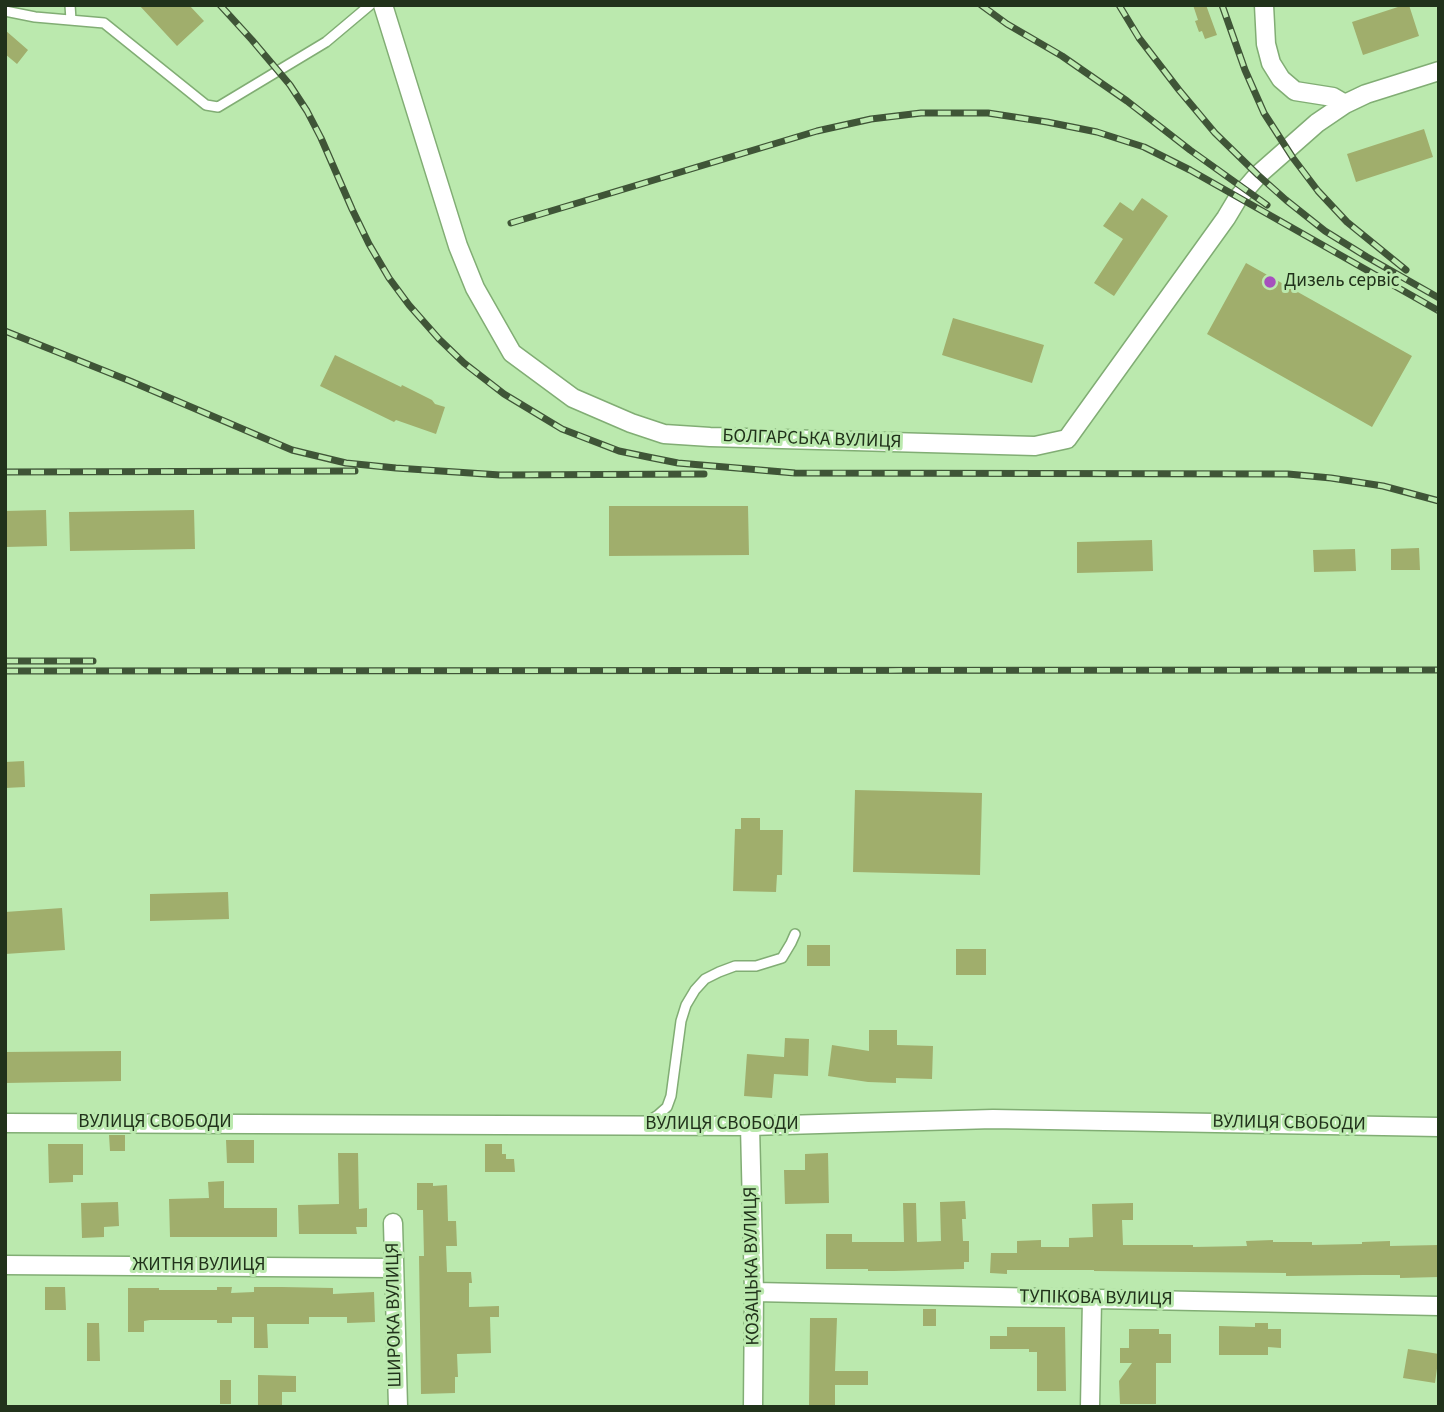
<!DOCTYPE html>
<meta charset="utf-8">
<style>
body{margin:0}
#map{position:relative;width:1444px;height:1412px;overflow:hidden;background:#bbe9ae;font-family:"Source Sans 3",sans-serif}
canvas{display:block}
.frame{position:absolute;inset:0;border:7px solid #21321b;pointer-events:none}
</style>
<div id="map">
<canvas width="1444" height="1412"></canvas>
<div class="frame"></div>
</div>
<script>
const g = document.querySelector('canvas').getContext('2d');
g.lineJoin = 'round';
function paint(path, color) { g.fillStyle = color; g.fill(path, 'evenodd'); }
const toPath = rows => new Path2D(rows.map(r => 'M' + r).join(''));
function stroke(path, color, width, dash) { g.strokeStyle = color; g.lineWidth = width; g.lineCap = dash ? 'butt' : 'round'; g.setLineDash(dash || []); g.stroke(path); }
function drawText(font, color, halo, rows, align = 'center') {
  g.font = font + ' "Source Sans 3",sans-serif'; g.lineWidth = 6; g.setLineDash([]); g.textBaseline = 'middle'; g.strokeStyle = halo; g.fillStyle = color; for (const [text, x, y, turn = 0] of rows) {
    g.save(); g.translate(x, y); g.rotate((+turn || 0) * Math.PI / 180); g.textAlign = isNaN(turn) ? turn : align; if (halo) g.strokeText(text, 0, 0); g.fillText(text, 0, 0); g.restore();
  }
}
const building = toPath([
 [139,5,189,5,204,21,177,46],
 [1193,5,1206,5,1217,35,1205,39,1202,31,1199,32,1195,21,1198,20],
 [1404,5,1409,5,1419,36,1363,55,1352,22],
 [5,30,28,50,17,64,5,54],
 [1424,129,1433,157,1356,182,1347,154],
 [1142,198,1168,216,1114,296,1094,283,1123,239,1103,226,1120,202,1133,211],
 [1246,263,1412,356,1372,427,1207,334],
 [953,318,1044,345,1032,383,942,355],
 [335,355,401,387,402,385,432,400,435,404,445,407,436,434,396,420,394,422,320,386],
 [609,506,748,506,749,555,609,556],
 [46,510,47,546,5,547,5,511],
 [194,510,195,549,70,551,69,512],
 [1152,540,1153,571,1077,573,1077,542],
 [1419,548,1420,570,1391,570,1391,549],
 [1355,549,1356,571,1314,572,1313,550],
 [24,761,25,787,5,788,5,762],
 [855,790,982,793,980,875,853,872],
 [741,818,760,818,760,830,783,830,782,875,777,875,776,892,733,891,735,829,741,829],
 [228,892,229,919,150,921,150,894],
 [62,908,65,950,5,954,5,912],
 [807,945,830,945,830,966,807,966],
 [956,949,986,949,986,975,956,975],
 [869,1030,897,1030,897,1045,933,1046,932,1079,896,1078,896,1083,868,1082,828,1076,832,1045,869,1051],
 [785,1038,809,1039,808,1076,774,1074,772,1098,744,1096,747,1054,784,1057],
 [121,1051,121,1081,5,1083,5,1052],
 [109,1135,125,1135,125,1151,110,1151],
 [226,1140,254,1140,254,1163,227,1163],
 [48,1144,83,1144,83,1175,73,1175,73,1182,49,1183],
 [485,1144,502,1144,502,1154,506,1154,506,1159,514,1159,515,1172,485,1172],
 [338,1153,358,1153,359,1209,367,1208,367,1227,356,1227,357,1234,299,1234,298,1205,339,1204],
 [828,1153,829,1203,785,1204,784,1170,805,1170,805,1154],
 [224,1181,224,1208,277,1208,277,1237,170,1237,169,1199,209,1198,208,1182],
 [417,1183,433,1183,433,1186,447,1185,448,1221,456,1221,457,1246,446,1246,447,1272,471,1272,472,1283,469,1283,469,1307,499,1306,499,1317,490,1317,491,1353,457,1354,458,1377,455,1377,455,1393,421,1394,419,1256,424,1256,423,1210,417,1210],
 [965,1201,966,1219,962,1219,963,1241,969,1241,969,1262,964,1262,964,1269,894,1271,868,1271,868,1269,826,1269,826,1234,852,1234,852,1242,904,1242,903,1203,916,1203,917,1242,941,1241,940,1202],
 [118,1202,119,1226,104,1227,104,1237,82,1238,81,1203],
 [1133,1203,1133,1220,1122,1220,1123,1245,1193,1245,1193,1247,1247,1246,1246,1241,1273,1240,1273,1242,1312,1242,1312,1245,1362,1244,1362,1242,1390,1241,1390,1246,1439,1245,1439,1277,1400,1278,1400,1275,1363,1275,1286,1276,1286,1273,1094,1271,1094,1270,1007,1270,1007,1274,990,1273,991,1253,1017,1253,1017,1241,1041,1240,1041,1247,1069,1247,1069,1238,1093,1237,1092,1204],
 [45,1287,65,1287,66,1310,45,1310],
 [217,1287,232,1287,231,1293,254,1292,254,1287,282,1287,333,1288,333,1294,374,1292,375,1322,347,1323,347,1317,309,1317,309,1324,267,1324,268,1348,254,1348,254,1317,232,1317,232,1323,217,1323,217,1320,150,1320,144,1321,144,1332,128,1332,128,1288,159,1288,159,1290,217,1290],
 [923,1309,936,1309,936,1326,923,1326],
 [810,1318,837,1318,835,1371,868,1371,868,1385,835,1385,835,1407,809,1407],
 [87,1323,99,1323,100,1361,87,1361],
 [1255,1323,1268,1323,1268,1329,1281,1329,1281,1348,1268,1347,1268,1355,1219,1355,1219,1326,1255,1327],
 [1007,1327,1065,1327,1066,1391,1037,1391,1037,1352,1029,1352,1029,1349,990,1349,990,1336,1007,1336],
 [1129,1329,1159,1329,1159,1334,1171,1334,1171,1363,1156,1363,1156,1404,1120,1404,1119,1381,1132,1363,1120,1363,1120,1348,1129,1348],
 [1408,1349,1439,1354,1435,1383,1403,1378],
 [258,1375,296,1376,296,1392,282,1392,282,1407,258,1407],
 [220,1380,231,1380,231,1404,220,1404]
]);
const service = toPath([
 [70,5,71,20],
 [5,11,35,17,104,23,206,105,218,107,326,42,370,5],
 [645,1123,658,1115,667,1107,671,1096,681,1021,686,1005,695,990,705,979,719,972,735,966,756,966,782,958,791,943,795,934]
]);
const minor = toPath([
 [383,5,458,246,475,288,512,353,573,398,631,423,664,434,710,437,1035,446,1067,439,1226,218,1238,198,1258,175,1317,123,1345,104,1366,94,1439,71],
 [1264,5,1266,44,1271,63,1281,79,1295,91,1333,97,1345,104],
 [5,1123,750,1126,993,1119,1439,1127],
 [750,1126,754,1292,753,1407],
 [393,1223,398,1407],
 [5,1265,393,1268],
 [754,1292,1439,1306],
 [1090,1407,1092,1299]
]);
const rail = toPath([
 [220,5,252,40,290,85,307,111,321,138,352,209,369,244,389,278,409,305,439,339,464,363,504,394,562,429,619,451,648,457,678,463,795,473,1288,474,1331,478,1383,486,1439,501],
 [981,5,1007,24,1062,56,1127,101,1190,150,1267,205],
 [1119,5,1139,38,1179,90,1215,133,1258,175,1286,200,1325,231,1367,257,1439,298],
 [1222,5,1245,70,1264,113,1293,158,1318,191,1347,222,1406,270],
 [511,223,817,131,871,119,921,113,988,113,1047,122,1097,132,1144,147,1190,170,1439,311],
 [5,331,130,381,292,450,346,463,396,468,500,475,704,474],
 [5,472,355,471],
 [5,661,93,661],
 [5,671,1439,670]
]);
const markers = [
 [1270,282,7,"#a650bd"]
];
const poiNames = [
 ["Дизель сервіс",1284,282]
];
const streetNames = [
 ["БОЛГАРСЬКА ВУЛИЦЯ",812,440,2],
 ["ВУЛИЦЯ СВОБОДИ",155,1123],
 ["ВУЛИЦЯ СВОБОДИ",1289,1124,1],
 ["ВУЛИЦЯ СВОБОДИ",722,1125],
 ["ЖИТНЯ ВУЛИЦЯ",199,1266],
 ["КОЗАЦЬКА ВУЛИЦЯ",753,1266,-91],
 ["ТУПІКОВА ВУЛИЦЯ",1096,1299,1],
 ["ШИРОКА ВУЛИЦЯ",395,1315,-91]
];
paint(building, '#a0ae6c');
stroke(service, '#81ad74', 12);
stroke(minor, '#81ad74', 21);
stroke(service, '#fff', 9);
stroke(minor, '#fff', 18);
stroke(rail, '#3f5537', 7);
stroke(rail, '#bbe9ae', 4.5, [13]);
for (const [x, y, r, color] of markers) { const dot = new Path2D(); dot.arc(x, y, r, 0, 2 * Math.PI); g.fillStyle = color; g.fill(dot); stroke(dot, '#bbe9ae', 2.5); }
drawText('19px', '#21321b', '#bbe9ae', poiNames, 'left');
drawText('19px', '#21321b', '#bbe9ae', streetNames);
</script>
